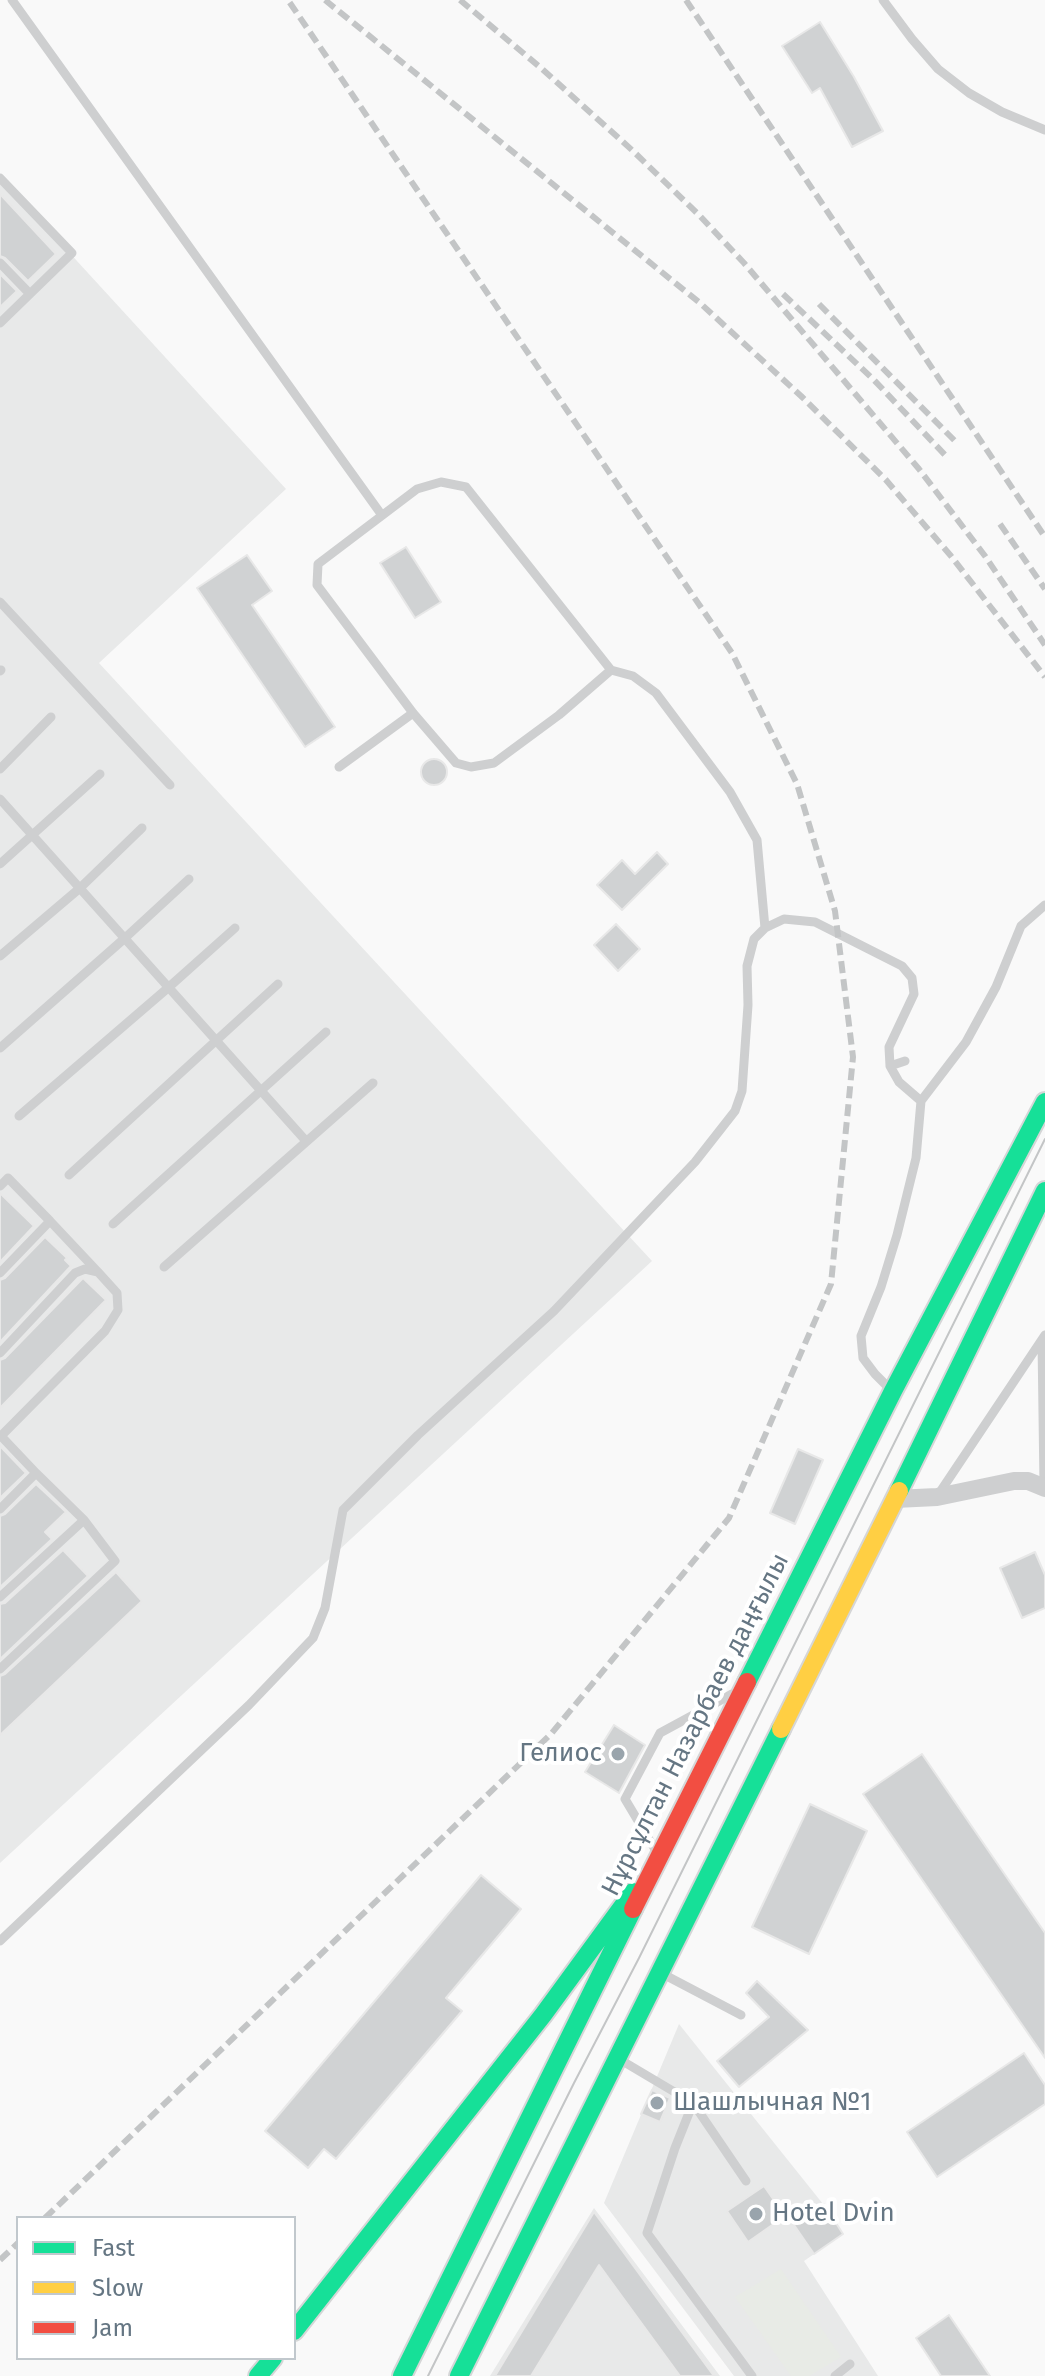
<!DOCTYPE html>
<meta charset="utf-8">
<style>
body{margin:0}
#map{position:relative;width:1045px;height:2376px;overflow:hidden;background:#f9f9f9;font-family:"Fira Sans",sans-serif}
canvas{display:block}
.legend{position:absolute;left:16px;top:2216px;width:280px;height:144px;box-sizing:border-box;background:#fff;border:2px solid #c1c8cd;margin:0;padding:10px 14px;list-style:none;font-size:24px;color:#657683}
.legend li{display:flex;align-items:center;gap:16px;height:40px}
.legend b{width:40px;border:2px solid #c1c8cd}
</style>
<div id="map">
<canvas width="1045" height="2376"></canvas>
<ul class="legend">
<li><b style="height:10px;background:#16e098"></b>Fast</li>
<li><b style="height:10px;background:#ffcf43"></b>Slow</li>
<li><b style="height:10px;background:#f24e42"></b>Jam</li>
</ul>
</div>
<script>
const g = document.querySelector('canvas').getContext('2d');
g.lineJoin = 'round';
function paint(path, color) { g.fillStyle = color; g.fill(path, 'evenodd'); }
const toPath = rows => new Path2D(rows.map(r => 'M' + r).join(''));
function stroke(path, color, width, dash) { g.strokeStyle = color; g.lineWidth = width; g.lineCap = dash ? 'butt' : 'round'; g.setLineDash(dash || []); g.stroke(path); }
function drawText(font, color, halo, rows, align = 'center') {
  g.font = font + ' "Fira Sans",sans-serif'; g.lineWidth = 8; g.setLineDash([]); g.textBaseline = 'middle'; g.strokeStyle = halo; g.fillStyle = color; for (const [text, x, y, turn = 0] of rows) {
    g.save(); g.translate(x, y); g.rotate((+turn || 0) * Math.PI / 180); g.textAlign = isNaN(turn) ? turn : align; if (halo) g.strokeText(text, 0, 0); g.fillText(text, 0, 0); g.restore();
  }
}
const built = toPath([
 [0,177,286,489,99,663,652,1261,0,1863],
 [679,2024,823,2204,843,2234,804,2261,878,2376,734,2376,604,2203],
 [594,2208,720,2376,490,2376]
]);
const green = toPath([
 [781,2269,841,2357,809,2376,791,2376,735,2297]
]);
const building = toPath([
 [820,22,854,77,883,131,852,147,820,88,812,93,782,46,820,22],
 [0,194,56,254,28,281,5,258,0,256,0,194],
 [0,274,17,291,0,307,0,274],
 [406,547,441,602,415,618,380,563,406,547],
 [247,555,272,591,252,605,335,727,305,747,197,588,247,555],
 '421 772a13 13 0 1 1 26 0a13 13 0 1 1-26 0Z',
 [657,852,668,864,622,910,597,885,622,860,635,874,657,852],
 [616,924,640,949,618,971,594,945,616,924],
 [0,1193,34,1226,0,1262,0,1193],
 [45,1237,67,1258,65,1260,71,1266,0,1342,0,1280,5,1278,45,1237],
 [83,1278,106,1300,0,1408,0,1360,5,1358,83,1278],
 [0,1446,26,1473,0,1498,0,1446],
 [798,1449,823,1460,795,1524,770,1513,798,1449],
 [36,1484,66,1512,45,1532,52,1539,0,1587,0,1516,5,1514,36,1484],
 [63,1550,88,1576,0,1659,0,1604,5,1603,63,1550],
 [1035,1552,1045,1575,1045,1608,1022,1618,1000,1568,1035,1552],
 [116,1572,142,1601,0,1735,0,1676,5,1674,116,1572],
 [614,1725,645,1745,619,1793,585,1772,614,1725],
 [922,1754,1045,1933,1045,2058,863,1794,922,1754],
 [810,1804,867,1831,809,1954,752,1927,810,1804],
 [481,1875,521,1909,446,1998,462,2011,336,2159,324,2149,308,2168,265,2131,481,1875],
 [757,1981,808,2030,739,2087,717,2061,769,2017,746,1993,757,1981],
 [1024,2053,1045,2085,1045,2104,937,2177,907,2132,1024,2053],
 [652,2090,670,2098,660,2122,641,2114,652,2090],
 [764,2186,785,2216,748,2242,727,2211,764,2186],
 [824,2204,843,2234,814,2254,794,2225,824,2204],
 [594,2212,714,2376,680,2376,599,2265,531,2376,495,2376,594,2212],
 [949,2315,990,2376,941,2376,916,2338,949,2315]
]);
const lane = toPath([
 [12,0,381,514],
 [883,0,912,39,938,69,969,93,1002,112,1045,130],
 [0,178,72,253,0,323],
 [0,263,30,294],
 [441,482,466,487,611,670,559,715,494,763,471,767,456,763,413,713,317,585,318,564,417,489,441,482],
 [0,602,170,785],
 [611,670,633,676,656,693,730,792,757,840,765,928],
 [0,671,1,670],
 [339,767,413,713],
 [0,769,51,717],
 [0,799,306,1141],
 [0,864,100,774],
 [0,956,80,888,142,828],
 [0,1048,125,938,189,879],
 [890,1066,905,1061],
 [19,1116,169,987,235,928],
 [69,1175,278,984],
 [0,1186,8,1178,50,1221,0,1273],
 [50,1221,97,1271],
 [113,1224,326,1032],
 [164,1267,373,1083],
 [1042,1341,1044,1486],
 [0,1353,75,1273,85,1269,98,1272,117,1293,118,1310,105,1331,1,1436,36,1473],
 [890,1389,875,1374,863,1358,861,1336,881,1287,897,1235,916,1158,921,1101,966,1042,996,987,1021,926,1045,905],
 [938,1495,1045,1335],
 [0,1509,36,1473,84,1520,115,1561,0,1669],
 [0,1597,84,1520],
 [656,1851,625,1799,660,1733,732,1694],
 [0,1941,249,1705,313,1638,325,1608,343,1510,418,1435,554,1311,695,1162,735,1111,742,1091,748,1005,747,966,754,939,765,928,784,919,815,922,902,966,912,978,914,994,889,1047,890,1066,899,1082,921,1101],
 [661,1973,741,2015],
 [619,2059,693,2103,675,2148,647,2233,752,2376],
 [693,2103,746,2181],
 [835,2376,850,2364]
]);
const street = toPath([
 [895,1499,937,1497,1014,1481,1028,1481,1045,1488]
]);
const fast = toPath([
 [899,1491,1045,1191],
 [747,1682,893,1391,1045,1102],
 [294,2331,543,2015,633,1892],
 [258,2376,273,2358],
 [402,2376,633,1909],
 [459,2376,781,1729]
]);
const slow = toPath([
 [781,1729,899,1491]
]);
const jam = toPath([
 [633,1909,747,1682]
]);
const tram = toPath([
 [428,2376,574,2083,639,1958,1045,1139]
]);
const rail = toPath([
 [325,0,700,303,801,396,886,480,951,556,1045,677],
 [460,0,541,68,633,151,700,216,744,263,919,469,985,556,1045,645],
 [686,0,1045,537],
 [783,294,874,380,945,455],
 [819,304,956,442],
 [1000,524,1045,589],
 [45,2218,551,1734,729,1518,831,1284,853,1057,835,911,797,784,732,653,288,0],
 [0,2260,18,2243]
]);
const markers = [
 [618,1754,8,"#99a4ac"],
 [657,2103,8,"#99a4ac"],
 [756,2214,8,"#99a4ac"]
];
const streetNames = [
 ["Нұрсұлтан Назарбаев даңғылы",696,1725,-63]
];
const poiNames = [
 ["Гелиос",602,1754,"right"],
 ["Шашлычная №1",673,2103],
 ["Hotel Dvin",772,2214]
];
paint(built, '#e8e9e9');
paint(green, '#e8ebe6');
paint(building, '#d0d2d3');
stroke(building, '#e8e8e8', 2);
stroke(fast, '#d5d6d7', 22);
stroke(slow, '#d5d6d7', 22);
stroke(jam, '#d5d6d7', 22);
stroke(lane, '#cecfd0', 9);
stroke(street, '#cecfd0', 18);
stroke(fast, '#16e098', 18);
stroke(slow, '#ffcf43', 18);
stroke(jam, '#f24e42', 18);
stroke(tram, '#c3c5c6', 2);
stroke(rail, '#c3c5c6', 6, [12, 6]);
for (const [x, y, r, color] of markers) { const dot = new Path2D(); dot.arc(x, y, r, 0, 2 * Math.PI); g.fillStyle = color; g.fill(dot); stroke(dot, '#fff', 3); }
drawText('26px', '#657683', '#fff', streetNames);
drawText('26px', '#657683', '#fff', poiNames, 'left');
</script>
